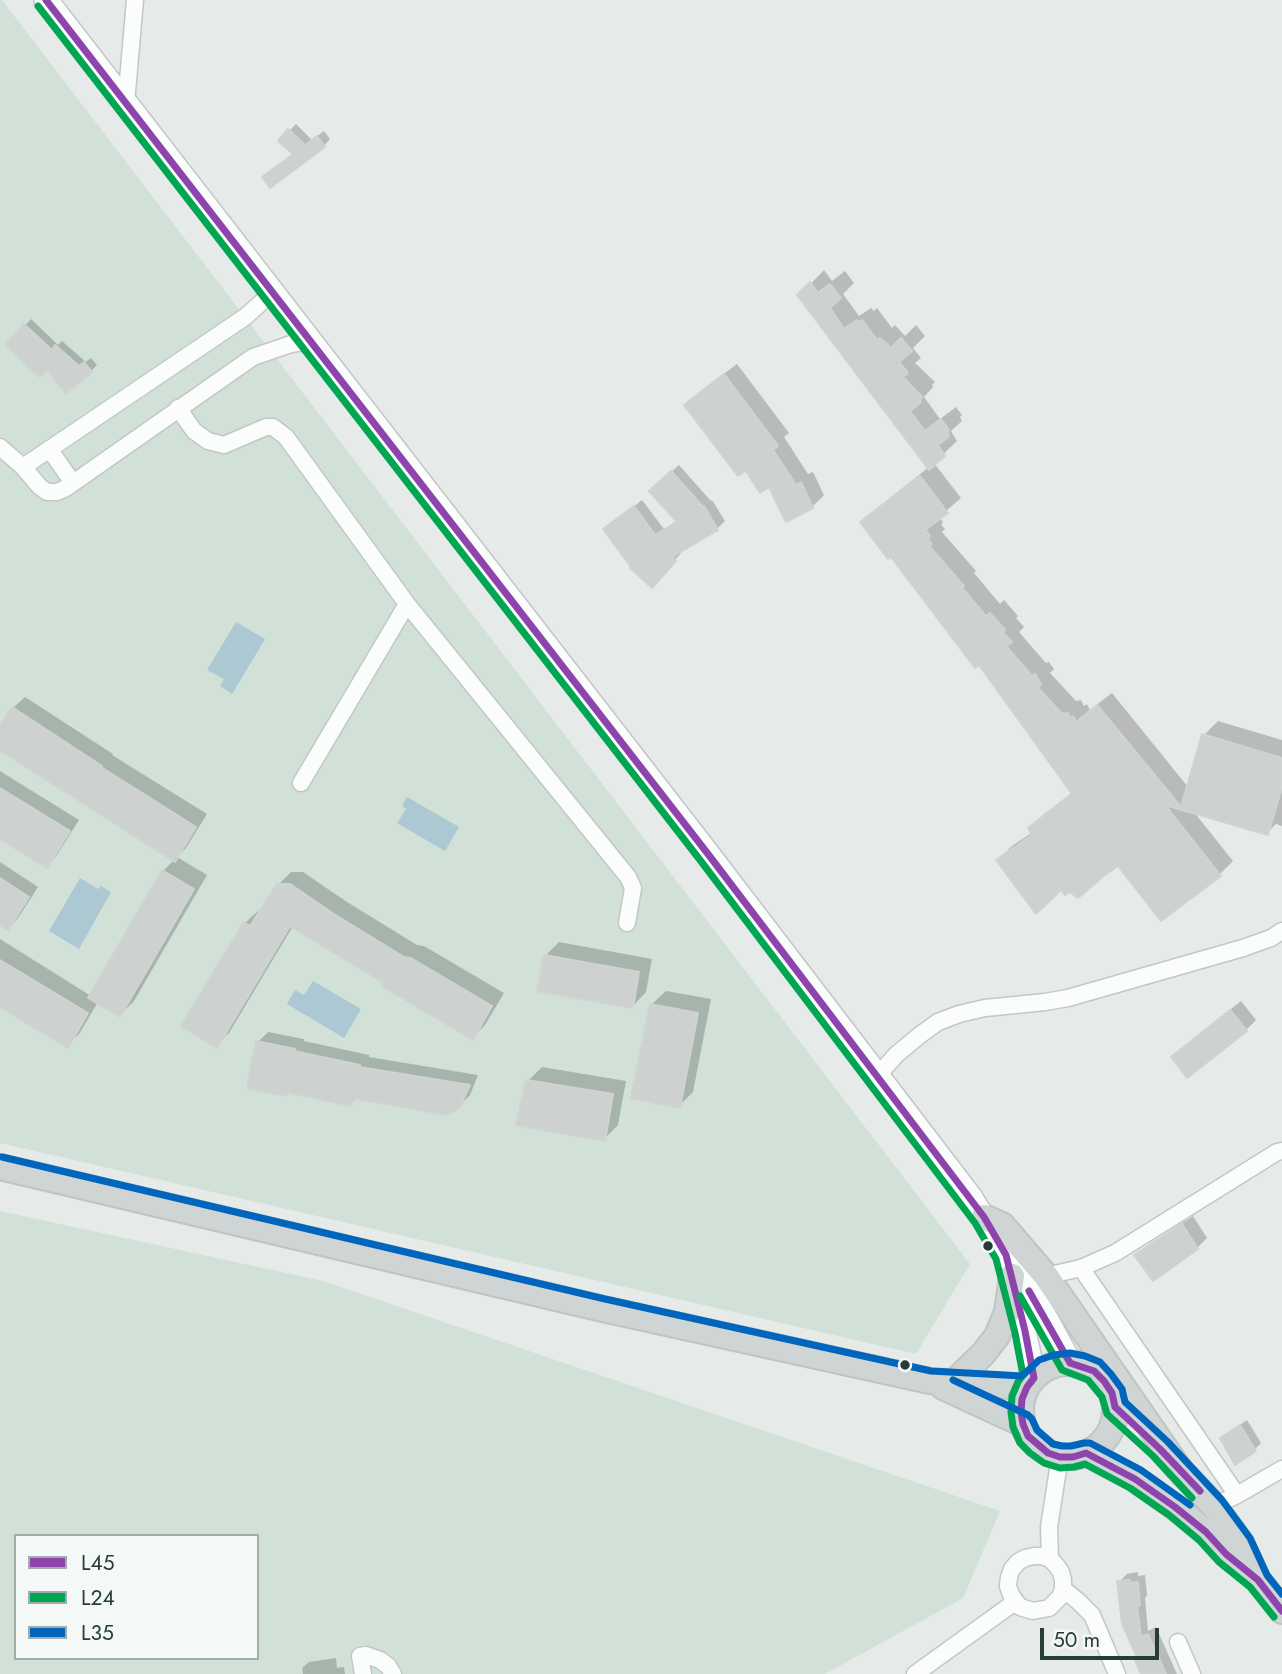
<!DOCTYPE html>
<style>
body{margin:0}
#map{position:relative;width:1282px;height:1674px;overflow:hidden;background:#e6eae8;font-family:Jost,sans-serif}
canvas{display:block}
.legend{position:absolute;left:14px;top:1534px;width:245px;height:126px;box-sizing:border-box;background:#f4f9f7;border:2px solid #a2adab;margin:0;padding:9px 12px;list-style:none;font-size:21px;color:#263c39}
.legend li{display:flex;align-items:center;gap:14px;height:35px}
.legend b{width:35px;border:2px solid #a2adab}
.scale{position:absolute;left:1040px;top:1628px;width:119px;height:32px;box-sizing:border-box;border:4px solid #263c39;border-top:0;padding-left:9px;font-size:21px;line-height:24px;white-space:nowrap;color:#263c39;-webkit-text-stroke:5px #f4f9f7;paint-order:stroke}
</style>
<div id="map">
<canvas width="1282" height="1674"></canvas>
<ul class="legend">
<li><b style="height:9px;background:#8e44ad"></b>L45</li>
<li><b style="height:9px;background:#00a651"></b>L24</li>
<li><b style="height:9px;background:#0065bd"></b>L35</li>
</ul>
<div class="scale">50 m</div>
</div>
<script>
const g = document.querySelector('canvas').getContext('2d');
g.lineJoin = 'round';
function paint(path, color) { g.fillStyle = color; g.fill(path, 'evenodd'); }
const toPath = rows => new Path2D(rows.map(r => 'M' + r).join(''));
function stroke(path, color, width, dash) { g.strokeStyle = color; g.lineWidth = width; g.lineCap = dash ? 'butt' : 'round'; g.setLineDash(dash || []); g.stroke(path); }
const green = toPath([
 [0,0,2,0,970,1264,916,1354,0,1143],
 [0,1211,323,1281,1000,1511,963,1598,825,1674,0,1674],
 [16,1536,257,1536,257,1658,16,1658]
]);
const water = toPath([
 [236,622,265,639,232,694,220,686,224,679,207,670],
 [407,797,459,827,445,851,397,823,406,809,402,806],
 [80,878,98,889,101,886,111,892,79,949,49,931],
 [313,981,361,1009,344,1038,287,1004,295,990,304,995]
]);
const shadow = toPath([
 [296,124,312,140,324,131,330,139,324,146,294,153,289,131],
 [824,270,832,281,845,271,854,283,843,294,859,316,871,308,874,311,877,308,892,328,895,325,905,336,916,325,925,336,913,348,921,358,915,363,935,382,932,385,933,387,924,397,940,419,956,407,962,415,960,417,962,421,951,431,957,441,934,463,961,498,939,517,943,522,941,525,945,529,942,532,976,571,974,573,1000,604,1004,600,1018,616,1016,618,1024,627,1019,632,1046,663,1049,662,1054,669,1050,673,1076,701,1081,700,1084,706,1087,704,1090,710,1112,693,1188,787,1204,735,1218,721,1282,740,1282,826,1276,824,1267,833,1194,812,1233,861,1219,875,1119,864,1062,887,998,860,1012,846,1033,832,1030,828,1044,814,1073,792,980,663,891,555,862,522,876,509,929,467,799,296],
 [31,319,58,345,62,341,86,362,91,358,97,365,91,371,48,367,9,344],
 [737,364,789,433,784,437,808,474,813,472,824,495,812,507,770,484,746,468,686,405,698,393],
 [679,465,711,501,712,500,725,521,717,529,680,550,682,552,659,578,606,529,642,500,664,529,678,520,659,483],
 [25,697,113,754,112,755,207,814,186,848,177,857,207,875,134,1001,120,1015,98,1002,79,1034,67,1045,0,1005,0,939,91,996,163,871,174,860,0,748,0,728,13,708],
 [0,771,79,820,57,855,47,866,0,837],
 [0,862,38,887,18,918,8,928,0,923],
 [291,872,303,872,347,902,417,945,424,946,504,993,485,1025,472,1038,293,926,229,1033,216,1045,245,923,258,911,260,913,278,885],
 [559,942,652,959,646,992,633,1006,545,956],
 [666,991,711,999,693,1092,679,1106,652,1004],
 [1241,1001,1256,1020,1246,1030,1173,1057,1183,1047],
 [268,1032,304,1039,304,1041,369,1055,369,1057,478,1075,470,1095,459,1106,357,1097,350,1104,289,1091,286,1094,258,1042],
 [542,1067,626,1081,618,1125,604,1139,528,1081],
 [1193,1216,1207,1238,1197,1248,1136,1256,1146,1246],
 [1247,1420,1261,1443,1255,1449,1222,1438,1229,1432],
 [1138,1572,1138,1576,1145,1575,1147,1595,1145,1598,1148,1631,1156,1627,1177,1674,1145,1674,1139,1656,1119,1582,1127,1574],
 [336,1658,337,1668,344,1667,345,1674,303,1674,302,1668,309,1662]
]);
const building = toPath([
 [288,129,305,145,317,136,325,147,270,188,262,177,293,154,278,141,288,129],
 [810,282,818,293,830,284,841,298,830,308,844,329,857,320,859,323,862,320,877,340,880,338,891,348,901,338,912,351,899,362,908,373,903,377,922,397,920,400,921,402,910,411,925,431,941,419,949,430,947,431,949,436,938,445,945,456,929,470,797,295,810,282],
 [24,324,52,350,55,345,79,366,84,362,92,372,66,393,47,370,40,377,29,368,6,344,24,324],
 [724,374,778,446,773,450,796,485,801,482,813,508,786,522,769,487,760,493,746,471,738,476,684,405,724,374],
 [671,471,703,507,704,506,718,530,672,557,676,561,652,588,630,568,631,567,603,529,634,506,655,535,677,522,649,491,671,471],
 [920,476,948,513,925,530,930,536,928,539,932,544,929,546,964,586,962,588,986,616,990,613,1005,630,1003,633,1012,642,1006,646,1032,676,1035,674,1041,684,1038,688,1062,714,1068,713,1070,718,1073,716,1076,722,1097,705,1181,807,1202,734,1282,758,1282,787,1268,835,1165,805,1221,876,1161,921,1118,866,1105,875,1078,898,1070,892,1065,895,1061,890,1036,914,996,860,1032,835,1028,828,1072,794,979,665,975,668,891,557,888,559,860,522,920,476],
 [12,707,102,766,101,767,196,827,175,862,0,750,0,725,12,707],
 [0,788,70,831,47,868,0,839,0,788],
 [162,870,194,889,120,1017,88,998,162,870],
 [0,878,29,897,8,930,0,925,0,878],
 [277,884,290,884,334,914,404,957,411,958,492,1006,473,1040,382,986,384,983,290,926,217,1048,181,1026,244,922,250,926,277,884],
 [544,955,639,972,633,1008,537,991,544,955],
 [0,960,88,1013,68,1048,0,1007,0,960],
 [650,1004,698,1013,680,1108,631,1098,650,1004],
 [1230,1010,1247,1031,1187,1078,1171,1057,1230,1010],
 [256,1041,295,1049,294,1051,360,1065,359,1067,470,1085,460,1107,447,1115,353,1098,351,1106,287,1092,286,1096,247,1088,256,1041],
 [526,1080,613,1094,605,1141,516,1125,526,1080],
 [1182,1224,1198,1249,1153,1281,1134,1255,1182,1224],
 [1240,1425,1256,1451,1235,1465,1220,1438,1240,1425],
 [1130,1580,1131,1583,1138,1582,1140,1605,1137,1606,1141,1637,1148,1634,1166,1674,1141,1674,1134,1658,1137,1657,1122,1624,1117,1581,1130,1580]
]);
const minor = toPath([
 [126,103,135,0],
 [178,408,194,431,208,441,224,445,266,427,273,427,286,437,407,604,628,877,633,888,627,923],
 [0,447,23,467,40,487,47,492,57,492,66,488,253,357,291,344,310,341],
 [50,450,73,483],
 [23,467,245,317,274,291],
 [301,783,407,604],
 [877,1076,897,1054,920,1035,938,1022,959,1014,985,1008,1045,1002,1068,998,1243,948,1271,938,1282,931],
 [1081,1268,1237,1495],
 [1046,1276,1081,1268,1115,1253,1253,1167,1277,1152,1282,1151],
 [1214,1506,1237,1495,1282,1469],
 [1050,1559,1042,1556,1034,1556,1025,1558,1018,1562,1012,1569,1009,1577,1008,1586,1011,1595,1020,1607,1033,1611,1049,1608,1060,1597,1063,1589,1063,1580,1061,1572,1056,1565,1050,1559,1049,1527,1060,1457],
 [1063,1589,1078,1601,1092,1615,1117,1674],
 [1178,1642,1192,1674],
 [363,1674,360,1656,366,1655,380,1660,388,1666,393,1674],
 [915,1674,1015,1602]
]);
const secondary = toPath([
 [46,0,708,854,971,1198,1047,1320,1070,1363],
 [1013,1279,1034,1378]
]);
const primary = toPath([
 [0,1167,603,1309,930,1381,1027,1387],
 [984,1217,1002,1225,1046,1276,1183,1474],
 '1021 1410a47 47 0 1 1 94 0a47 47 0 1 1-94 0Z',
 [953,1383,983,1354,997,1336,1007,1312,1012,1276],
 [943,1387,1023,1424],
 [1086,1453,1135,1479,1175,1507,1206,1532,1226,1554,1255,1577],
 [1173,1463,1214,1506,1241,1543,1258,1580,1282,1611]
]);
const bus1 = toPath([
 [46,0,708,854,984,1217,1006,1255,1025,1331,1034,1378,1027,1387,1022,1399,1021,1412,1023,1424,1028,1436,1048,1453,1060,1457,1073,1457,1086,1453,1135,1479,1175,1507,1206,1532,1226,1554,1258,1580,1282,1611],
 [1029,1291,1070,1363,1094,1371,1104,1381,1112,1393,1115,1407,1160,1449,1200,1491]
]);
const bus2 = toPath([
 [38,6,700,860,975,1223,996,1259,1015,1333,1023,1375,1018,1382,1012,1396,1011,1412,1013,1427,1020,1443,1030,1453,1044,1463,1060,1468,1074,1467,1085,1464,1130,1488,1169,1515,1199,1540,1219,1562,1250,1587,1274,1617],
 [1020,1296,1062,1370,1088,1380,1102,1397,1107,1414,1153,1456,1192,1498]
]);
const bus3 = toPath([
 [2,1157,605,1299,931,1371,1022,1376,1039,1360,1054,1355,1070,1353,1085,1356,1100,1362,1111,1374,1122,1389,1125,1402,1168,1442,1222,1500,1250,1538,1267,1575,1282,1594],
 [953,1380,1028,1415,1032,1419,1037,1430,1053,1444,1062,1446,1071,1446,1084,1443,1090,1443,1141,1470,1190,1505]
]);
const markers = [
 [988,1246,6,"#263c39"],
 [905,1365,6,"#263c39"]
];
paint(green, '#d1e1d8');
paint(water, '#acc8d3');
paint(shadow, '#0003');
paint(building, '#cdd1d0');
stroke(building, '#cfd3d1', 2);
stroke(minor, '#c3c7c6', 19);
stroke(secondary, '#c2c7c6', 26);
stroke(primary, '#bec6c4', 28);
stroke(minor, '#fbfcfc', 16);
stroke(secondary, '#fbfcfc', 23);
stroke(primary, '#cfd5d4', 24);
stroke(bus1, '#8e44ad', 7);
stroke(bus2, '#00a651', 7);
stroke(bus3, '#0065bd', 7);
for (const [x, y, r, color] of markers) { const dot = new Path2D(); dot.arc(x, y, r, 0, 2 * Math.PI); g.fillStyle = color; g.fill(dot); stroke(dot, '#f4f9f7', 2.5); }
</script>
